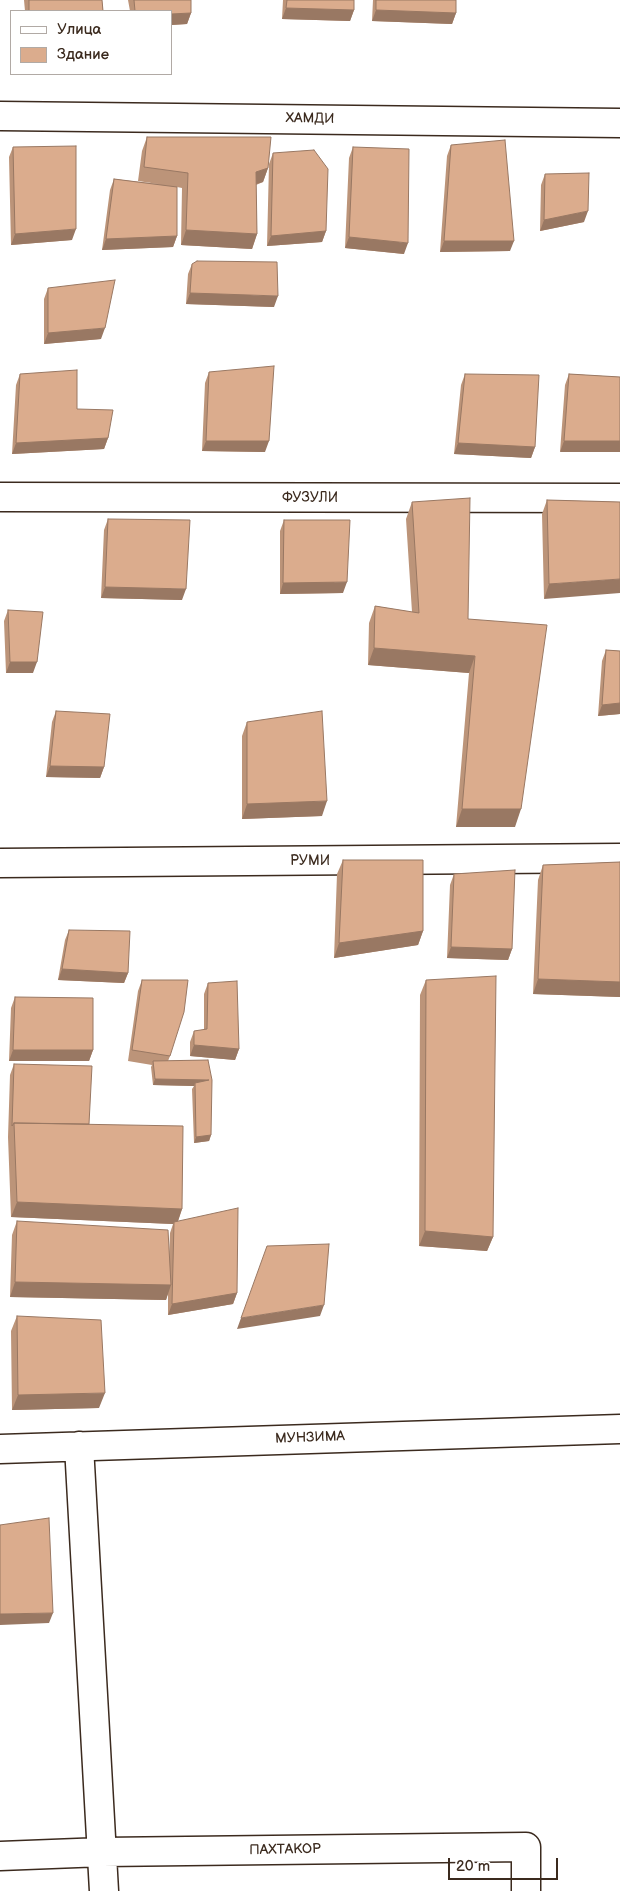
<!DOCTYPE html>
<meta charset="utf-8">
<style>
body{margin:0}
#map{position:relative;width:620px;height:1891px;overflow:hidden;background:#fff;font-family:"Balsamiq Sans",sans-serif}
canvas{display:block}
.legend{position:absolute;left:10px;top:10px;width:162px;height:65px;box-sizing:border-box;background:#fff;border:1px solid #b1aaa5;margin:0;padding:6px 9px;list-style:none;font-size:15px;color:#3b2a1e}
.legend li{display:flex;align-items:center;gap:10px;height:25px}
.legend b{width:25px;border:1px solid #b1aaa5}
.scale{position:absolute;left:448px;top:1858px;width:110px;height:22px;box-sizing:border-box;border:2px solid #3b2a1e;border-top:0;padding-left:6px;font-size:15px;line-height:18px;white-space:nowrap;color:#3b2a1e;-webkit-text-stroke:4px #fff;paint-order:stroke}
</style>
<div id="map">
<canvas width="620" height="1891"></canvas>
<ul class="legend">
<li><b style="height:6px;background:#fff"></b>Улица</li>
<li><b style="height:14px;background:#dbac8d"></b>Здание</li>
</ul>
<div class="scale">20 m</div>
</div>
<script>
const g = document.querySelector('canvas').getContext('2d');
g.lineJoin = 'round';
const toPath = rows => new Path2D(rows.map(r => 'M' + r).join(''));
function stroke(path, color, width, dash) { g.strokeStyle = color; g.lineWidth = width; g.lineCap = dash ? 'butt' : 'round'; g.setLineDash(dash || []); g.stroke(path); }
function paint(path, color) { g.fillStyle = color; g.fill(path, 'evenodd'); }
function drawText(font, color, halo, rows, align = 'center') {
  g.font = font + ' "Balsamiq Sans",sans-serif'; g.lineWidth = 4.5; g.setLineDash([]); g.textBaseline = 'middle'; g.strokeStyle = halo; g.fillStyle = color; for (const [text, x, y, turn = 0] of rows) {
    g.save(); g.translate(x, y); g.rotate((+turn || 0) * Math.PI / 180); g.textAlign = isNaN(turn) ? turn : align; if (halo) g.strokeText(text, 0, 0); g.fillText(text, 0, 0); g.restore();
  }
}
const minor = toPath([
 [0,116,620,123],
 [0,497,620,498],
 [0,863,620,858],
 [79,1446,104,1891],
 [0,1449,620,1429],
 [0,1856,103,1852,526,1847,526,1891]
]);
const wall = toPath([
 [24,0,102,0,103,11,25,11],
 [128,0,191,0,191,13,187,24,171,25,171,11,130,11],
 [283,0,354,0,354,10,350,21,282,19],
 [373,0,456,0,456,13,452,24,372,21],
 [147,137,268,168,263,182,256,185,257,234,252,249,181,245,182,188,177,187,177,236,173,247,102,250,110,190,114,179,158,184,138,181,142,151],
 [451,145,510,251,440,252,447,156],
 [13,147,72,240,11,245,9,157],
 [353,147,404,254,345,248,349,158],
 [273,153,326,231,322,242,267,246,269,164],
 [545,174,584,222,540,231,541,185],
 [192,264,274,307,186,304,188,274],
 [48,288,101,339,44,344,44,299],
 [209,372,265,452,202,451,205,383],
 [20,374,77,409,108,438,104,449,12,454,16,385],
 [465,374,535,447,531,458,454,454,461,385],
 [569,374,620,377,560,452,565,385],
 [547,500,620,502,544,599,542,514],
 [412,502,468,619,515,827,456,827,469,673,368,665,369,623,375,606,412,612,406,519],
 [108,519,182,600,101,598,104,530],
 [284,520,343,593,280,594,280,531],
 [8,610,33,673,6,673,4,621],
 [606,650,620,651,620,714,598,716,602,661],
 [56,711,104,767,100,778,46,777,52,722],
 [247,722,322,816,242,819,242,736],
 [343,860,423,931,418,945,334,958,337,874],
 [620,862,620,997,533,994,538,880,543,865],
 [454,874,512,949,508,960,447,958,450,885],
 [69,930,128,973,124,983,58,980,65,940],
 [142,980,170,1056,168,1061,208,1060,211,1135,209,1141,194,1143,192,1089,194,1086,153,1085,151,1067,152,1065,128,1061,138,991],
 [426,980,493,1237,487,1251,419,1246,420,995],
 [208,983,239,1049,235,1060,190,1056,190,1042,194,1031,204,1030,204,994],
 [15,997,93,1050,89,1061,9,1061,11,1008],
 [14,1064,89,1124,182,1209,178,1221,237,1293,233,1304,168,1315,168,1293,166,1300,10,1297,12,1235,17,1221,169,1259,170,1233,173,1224,11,1217,8,1137,10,1075],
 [17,1316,99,1408,12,1410,11,1331]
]);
const shadedWall = toPath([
 [286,8,354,10,350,21,282,19],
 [376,10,456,13,452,24,372,21],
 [191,13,187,24,171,25,171,14],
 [268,168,263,182,250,186,256,172],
 [588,211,584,222,540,231,544,220],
 [76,229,72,240,11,245,15,234],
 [186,230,257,234,252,249,181,245],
 [326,231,322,242,267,246,271,236],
 [177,236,173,247,102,250,106,239],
 [349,237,408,243,404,254,345,248],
 [444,241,514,241,510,251,440,252],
 [190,293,278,296,274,307,186,304],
 [105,328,101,339,44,344,48,333],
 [108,438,104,449,12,454,16,443],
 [206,441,269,441,265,452,202,451],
 [564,441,620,441,620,452,560,452],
 [458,443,535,447,531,458,454,454],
 [620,579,620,593,544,599,549,584],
 [347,582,343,593,280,594,283,583],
 [105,587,186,589,182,600,101,598],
 [374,648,475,656,469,673,368,665],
 [10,662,37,662,33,673,6,673],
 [620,703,620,714,598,716,602,705],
 [50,766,104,767,100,778,46,777],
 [327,801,322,816,242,819,247,804],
 [462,809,521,809,515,827,456,827],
 [423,931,418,945,334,958,339,943],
 [451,947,512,949,508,960,447,958],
 [62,969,128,973,124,983,58,980],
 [538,979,620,982,620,997,533,994],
 [194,1045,239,1049,235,1060,190,1056],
 [13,1050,93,1050,89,1061,9,1061],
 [155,1079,209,1080,195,1083,194,1086,153,1085],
 [211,1135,209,1141,194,1143,196,1137],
 [17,1202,182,1209,177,1224,174,1222,173,1224,11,1217],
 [425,1231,493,1237,487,1251,419,1246],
 [15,1282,171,1285,166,1300,10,1297],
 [237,1293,233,1304,168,1315,172,1304],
 [324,1305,320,1316,237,1329,241,1318],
 [105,1393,99,1408,12,1410,18,1395],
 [53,1613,49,1623,0,1625,0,1614]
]);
const building = toPath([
 [29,0,102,0,103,11,29,11,29,0],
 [134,0,191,0,191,13,171,14,171,11,135,11,134,0],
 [287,0,354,0,354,10,286,8,287,0],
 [376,0,456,0,456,13,376,10,376,0],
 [147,137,271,137,268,168,256,172,257,234,186,230,188,173,144,167,147,137],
 [505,140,514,241,444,241,451,145,505,140],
 [76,146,76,229,15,234,13,147,76,146],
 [353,147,409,149,408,243,349,237,353,147],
 [314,150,328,169,326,231,271,236,273,153,314,150],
 [589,173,588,211,544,220,545,174,589,173],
 [114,179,177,187,177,236,106,239,114,179],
 [197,261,277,262,278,296,190,293,192,264,197,261],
 [115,280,105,328,48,333,48,288,115,280],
 [274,366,269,441,206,441,209,372,274,366],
 [77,370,77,409,113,410,108,438,16,443,20,374,77,370],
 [465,374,539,375,535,447,458,443,465,374],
 [569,374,620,377,620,441,564,441,569,374],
 [470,498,468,619,547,625,521,809,462,809,475,656,374,648,375,606,419,613,412,502,470,498],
 [547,500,620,502,620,579,549,584,547,500],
 [108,519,190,520,186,589,105,587,108,519],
 [284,520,350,520,347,582,283,583,284,520],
 [8,610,43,612,37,662,10,662,8,610],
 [606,650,620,651,620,703,602,705,606,650],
 [56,711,110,714,104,767,50,766,56,711],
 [322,711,327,801,247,804,247,722,322,711],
 [343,860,423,860,423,931,339,943,343,860],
 [620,862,620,982,538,979,543,865,620,862],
 [515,870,512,949,451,947,454,874,515,870],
 [69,930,130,931,128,973,62,969,69,930],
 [496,976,493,1237,425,1231,426,980,496,976],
 [142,980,188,980,184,1012,170,1056,132,1050,142,980],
 [237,981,239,1049,194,1045,194,1031,207,1029,208,983,237,981],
 [15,997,93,998,93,1050,13,1050,15,997],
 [208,1060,212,1080,211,1135,196,1137,195,1083,209,1080,155,1079,153,1061,208,1060],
 [14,1064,92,1066,89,1124,14,1123,12,1126,14,1064],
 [14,1123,183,1126,182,1209,17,1202,14,1123],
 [238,1208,237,1293,172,1304,174,1222,238,1208],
 [17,1221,168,1230,171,1285,15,1282,17,1221],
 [329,1244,324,1305,241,1318,267,1246,329,1244],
 [17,1316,101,1320,105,1393,18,1395,17,1316],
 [49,1518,53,1613,0,1614,0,1525,49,1518]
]);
const streetNames = [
 ["ХАМДИ",310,119,1],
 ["ФУЗУЛИ",310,498],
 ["РУМИ",310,861],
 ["МУНЗИМА",310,1438,-2],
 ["ПАХТАКОР",285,1850,-1]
];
stroke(minor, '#3b2a1e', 31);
stroke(minor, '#fff', 28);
paint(wall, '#bc9479');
paint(shadedWall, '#997863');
paint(building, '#dbac8d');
stroke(building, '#997863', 1);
drawText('14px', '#3b2a1e', '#fff', streetNames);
</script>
